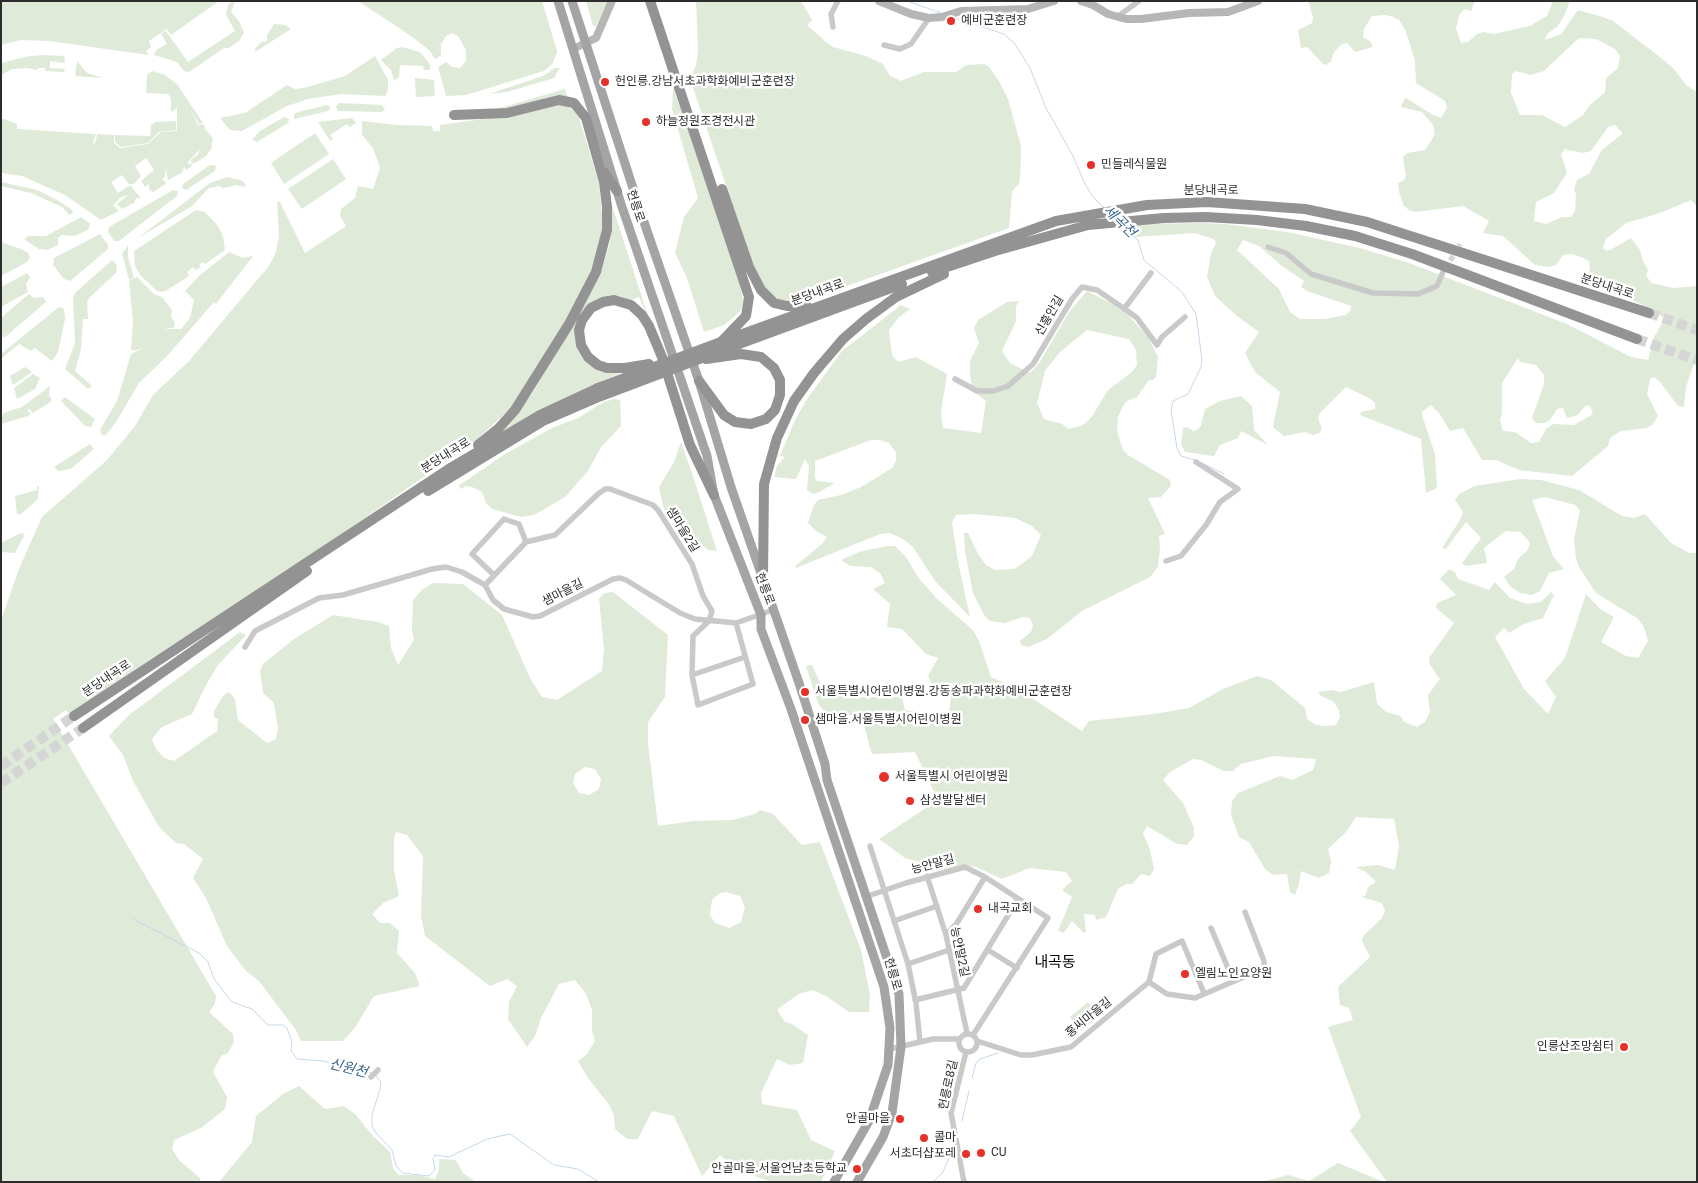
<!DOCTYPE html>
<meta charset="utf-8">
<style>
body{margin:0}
#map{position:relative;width:1698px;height:1183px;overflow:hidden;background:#fff;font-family:Roboto,sans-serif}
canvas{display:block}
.frame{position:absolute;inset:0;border:2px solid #2c2c2c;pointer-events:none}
</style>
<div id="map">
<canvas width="1698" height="1183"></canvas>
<div class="frame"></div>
</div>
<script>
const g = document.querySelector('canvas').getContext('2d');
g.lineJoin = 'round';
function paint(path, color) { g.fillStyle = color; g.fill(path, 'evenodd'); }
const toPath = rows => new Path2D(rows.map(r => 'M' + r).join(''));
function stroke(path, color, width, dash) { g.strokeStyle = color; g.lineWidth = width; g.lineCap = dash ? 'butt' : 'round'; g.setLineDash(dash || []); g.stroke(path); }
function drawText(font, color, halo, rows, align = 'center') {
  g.font = font + ' Roboto,"Noto Sans KR",sans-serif'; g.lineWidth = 5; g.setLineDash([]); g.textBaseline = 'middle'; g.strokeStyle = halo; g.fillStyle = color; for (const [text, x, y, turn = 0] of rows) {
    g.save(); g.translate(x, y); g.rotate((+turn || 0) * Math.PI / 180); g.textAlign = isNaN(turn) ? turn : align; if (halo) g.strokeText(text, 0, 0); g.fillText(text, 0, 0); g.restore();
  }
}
const green = toPath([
 [1,1,219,1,171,35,167,29,149,41,151,47,146,51,149,55,49,41,21,40,1,45],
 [232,1,235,1,231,12,239,21,244,32,240,40,229,48,224,48,189,72,184,71,177,62,154,55,156,50,167,44,161,34,166,31,188,62,235,31,226,15,228,5],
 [358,1,542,1,557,51,556,55,552,64,544,71,466,95,446,96,438,67,446,62,452,67,460,68,466,61,466,50,458,36,452,33,446,36,441,44,441,55,435,59,430,51,411,36],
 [586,1,609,1,596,26,593,26],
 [696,1,801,1,812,20,807,25,826,42,833,47,866,56,883,64,890,76,901,81,924,72,956,72,966,65,984,64,989,67,999,81,1008,99,1021,146,1020,177,1019,184,1012,191,1009,228,805,301,781,301,775,298,758,280,690,79,696,65,698,51],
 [1308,1,1475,1,1471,11,1465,9,1459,15,1456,28,1461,43,1468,42,1477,34,1484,32,1494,34,1530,26,1547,16,1553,1,1570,1,1564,16,1558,26,1547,34,1545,40,1561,34,1578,10,1603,17,1613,21,1661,58,1674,69,1686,85,1697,92,1697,206,1691,200,1660,213,1626,223,1606,239,1603,248,1607,251,1612,249,1631,238,1640,250,1643,261,1648,270,1646,275,1651,283,1673,288,1697,286,1697,354,1686,387,1684,407,1678,406,1660,382,1654,377,1650,379,1647,394,1658,416,1652,425,1647,428,1621,431,1610,438,1608,446,1572,476,1519,470,1496,460,1482,460,1463,428,1450,431,1439,413,1431,405,1422,412,1422,415,1435,454,1437,488,1426,493,1421,439,1360,415,1361,412,1375,409,1375,403,1369,398,1346,387,1320,413,1318,418,1322,429,1319,433,1313,435,1305,432,1284,436,1273,427,1280,392,1255,372,1245,353,1259,332,1237,316,1215,296,1207,277,1211,253,1216,243,1214,239,1194,233,1136,237,1129,232,1131,224,1201,223,1225,224,1287,232,1360,248,1409,263,1567,324,1631,357,1648,360,1654,337,1665,318,1633,300,1586,282,1590,268,1589,261,1581,257,1571,254,1563,255,1556,265,1548,267,1535,265,1503,236,1483,233,1489,221,1463,206,1415,212,1409,210,1404,206,1399,192,1398,183,1404,180,1406,176,1403,157,1407,153,1425,150,1435,134,1433,125,1422,112,1401,107,1403,102,1406,98,1433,115,1441,118,1447,108,1445,101,1416,83,1415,61,1405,29,1399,20,1393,17,1386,15,1372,16,1364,29,1363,37,1370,41,1373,47,1355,52,1347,43,1342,44,1334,52,1331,61,1326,65,1323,64,1307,47,1301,48,1298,30,1312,23,1313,17],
 [1579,38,1596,39,1615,49,1620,56,1618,68,1606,78,1605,92,1590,105,1583,115,1565,127,1542,115,1520,115,1511,93,1512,74,1516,71,1531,75,1544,71],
 [1615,125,1622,132,1622,134,1601,151,1589,174,1577,180,1574,190,1576,194,1575,211,1571,217,1562,217,1546,224,1534,221,1536,202,1554,193,1567,173,1561,154,1565,149,1583,153,1591,151,1608,127],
 [1243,240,1259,246,1282,266,1304,281,1301,287,1307,291,1351,306,1350,311,1346,315,1325,319,1300,319,1290,312,1279,289,1237,250],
 [1518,358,1520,362,1536,365,1544,375,1544,384,1532,418,1536,423,1545,423,1550,420,1557,409,1563,408,1567,418,1578,415,1586,405,1590,406,1593,414,1574,425,1553,424,1546,429,1539,442,1531,443,1515,432,1503,431,1500,420,1502,413,1502,383],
 [274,24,285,25,291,29,255,52,255,49,261,42,267,41,267,35],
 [402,47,420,52,430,64,430,70,424,70,423,66,400,65,399,77,394,81,391,70,381,60,397,48],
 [44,55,64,56,65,63,50,61,50,68,65,69,64,72,45,71,45,68,38,68,37,70,27,68,12,69,1,75,1,63,30,56],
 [375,56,388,80,388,90,385,96,341,94,308,99,287,106,242,131,230,130,220,118,245,113,287,85,295,89,304,88,345,76],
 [77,61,87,73,103,78,75,76],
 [555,68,560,68,554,78,507,92,489,94,543,76],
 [152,71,165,75,177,84,203,123,199,124,189,107,198,125,204,124,205,129,213,138,211,149,206,156,195,163,191,163,191,160,198,154,200,149,187,163,193,165,186,170,184,167,182,173,168,180,166,170,177,166,165,170,165,177,162,179,166,183,164,185,153,192,149,190,149,184,145,187,141,181,154,170,146,158,135,166,141,176,134,184,129,184,122,175,111,182,118,193,129,186,134,187,132,188,141,198,136,198,134,203,122,209,117,204,128,195,121,197,113,205,119,211,101,220,65,195,22,176,1,173,1,118,17,124,17,129,96,134,92,146,96,141,97,134,114,135,114,143,120,148,148,144,161,132,177,131,177,108,171,112,171,98,168,94,146,93,147,75],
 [415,78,434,80,435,96,416,97],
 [673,87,739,275,743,300,741,310,735,316,724,325,704,332,687,278,675,253,684,217,698,198,672,109],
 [565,89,568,98,491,111,500,108],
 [339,103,382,105,385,110,382,112,338,111,336,107],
 [557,104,571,108,579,117,599,183,603,227,593,269,587,281,533,381,513,406,474,442,301,562,147,661,69,714,66,710,53,719,216,996,215,1004,209,1012,233,1034,234,1042,228,1053,221,1056,213,1072,227,1097,225,1109,201,1128,174,1140,172,1149,180,1161,200,1178,200,1182,1,1182,1,620,19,569,42,517,107,460,135,426,153,395,189,361,269,266,276,252,279,236,277,202,280,202,305,253,346,226,340,216,341,209,355,198,358,186,373,189,380,168,373,148,362,135,362,121,397,125,432,126,433,131,440,131,440,125,512,115],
 [327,105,331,107,328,111,294,119,294,114,298,112],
 [284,117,289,119,288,123,257,142,252,140,260,131],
 [352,118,356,123,350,127,347,124,330,135,333,139,330,141,318,122],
 [176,121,176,130,159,132,148,143,121,147,115,142,115,135,150,136,151,125,155,122],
 [315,133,329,154,284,184,271,163],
 [333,159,346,179,302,209,288,189],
 [210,165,216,166,215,171,186,190,182,188,183,184],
 [227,177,243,181,246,185,244,187,237,185,223,188,219,186,209,188,192,206,138,238,210,183],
 [1,182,37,190,59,201,72,210,73,213,69,215,62,207,31,193,1,186],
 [173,190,178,191,177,196,119,241,114,241,108,232,109,227],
 [611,202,649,319,639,297,631,300,620,296,610,295,597,300,584,310,582,356,627,370,567,397,497,434,532,394,600,276,610,242],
 [196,210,205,212,218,226,223,236,225,250,205,264,203,262,199,265,201,267,196,270,193,267,187,272,189,276,167,290,162,292,157,291,140,275,135,266,134,251],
 [81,217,90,224,89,229,75,236,61,235,58,238,58,245,47,250,39,249,24,239,28,236,46,236],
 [100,234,108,245,108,249,70,281,64,279,53,265,54,258],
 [1,242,21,249,28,253,30,258,27,262,1,276],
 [128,245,128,257,134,278,129,280,122,254],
 [229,252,243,258,253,256,216,304,214,302,168,355,139,383,116,422,106,435,102,435,100,430,117,401,131,354,143,348,161,333,143,348,134,351,131,349,133,322,129,281,137,277,154,294,162,297,172,310,171,317,175,323,174,328,168,328,163,332,168,329,181,329,190,318,194,300,185,291,199,276],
 [112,260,117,265,116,273,89,298,87,302,88,319,83,319,81,349,75,371,92,386,88,389,65,369,75,343,73,299,75,293],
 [27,273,30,277,26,284,28,292,1,307,1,287],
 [1087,291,1111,303,1128,315,1148,337,1158,357,1156,377,1153,380,1149,380,1137,397,1127,401,1123,406,1118,417,1117,431,1123,450,1128,455,1170,480,1171,486,1161,497,1148,498,1166,536,1164,534,1159,536,1160,548,1158,567,1150,577,1082,611,1047,639,1028,647,1021,645,1020,641,1031,632,1033,625,1030,618,1023,617,1005,623,990,621,984,615,973,593,965,552,964,533,968,533,978,554,986,565,995,570,1014,569,1023,563,1032,556,1041,535,1032,526,1015,518,974,514,956,515,952,522,958,562,970,617,935,581,913,547,903,539,890,533,880,534,796,568,795,566,822,544,827,537,816,531,808,523,814,505,818,500,841,495,861,487,892,468,896,461,896,452,889,443,880,440,871,440,815,461,815,478,817,481,835,483,819,492,813,494,807,490,809,466,805,459,796,479,774,477,777,466,785,457,780,456,794,422,807,399,842,351,901,305,910,309,898,318,889,330,892,355,898,362,916,357,947,374,941,412,943,428,981,433,986,401,978,395,972,386,970,375,970,361,979,343,974,328,978,320,1007,302,1019,301,1016,306,1016,321,1002,351,1010,363,1030,373,1040,362,1069,312],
 [1087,330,1129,339,1136,350,1137,365,1132,372,1108,390,1091,418,1083,425,1069,429,1062,424,1044,419,1037,403,1045,371,1060,352],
 [29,294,34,298,43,297,46,302,4,338,1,334,2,317],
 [59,307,64,309,65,319,58,352,52,361,35,348,31,351,19,344,2,358,1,354],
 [25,367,32,372,13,385,10,376],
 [33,374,40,378,35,389,17,399,14,388],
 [50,386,49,395,52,401,33,413,28,408,28,411,31,414,28,416,1,424,3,413,22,407],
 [1241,396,1252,406,1254,430,1268,445,1241,431,1238,438,1220,445,1214,456,1185,452,1181,444,1183,428,1187,427,1193,431,1197,430,1201,426,1205,409,1220,401],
 [65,397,95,419,91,427,85,426,61,401],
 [614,399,620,400,621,426,601,447,588,471,565,497,543,510,533,515,521,517,492,509,486,503,482,492,472,487,465,486,462,489,458,486,505,454,552,428,578,418,604,402],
 [681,442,693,476,717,551,708,550,666,513,663,506,659,487,674,462],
 [90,444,94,449,71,469,58,471,54,467],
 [1520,479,1541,480,1579,490,1622,516,1634,518,1645,514,1671,543,1689,553,1697,553,1697,1182,1387,1182,1350,1131,1361,1117,1328,1027,1353,1020,1349,1008,1340,1005,1338,987,1370,957,1362,941,1364,935,1382,918,1385,911,1382,903,1361,897,1365,896,1368,887,1376,882,1366,872,1356,867,1378,865,1395,870,1399,846,1394,819,1356,817,1346,832,1328,849,1331,861,1329,873,1319,878,1301,871,1299,884,1295,895,1290,892,1287,874,1273,875,1265,869,1249,842,1239,837,1231,815,1232,801,1238,793,1280,776,1292,780,1313,770,1316,759,1274,756,1241,764,1233,771,1224,771,1201,760,1193,759,1170,772,1163,780,1183,803,1194,828,1194,836,1187,845,1177,844,1147,826,1143,833,1150,850,1154,869,1150,876,1141,874,1132,884,1126,884,1118,889,1106,917,1096,920,1095,915,1084,914,1086,932,1084,933,1072,921,1064,933,1058,931,1072,897,1062,890,1072,881,1066,872,1030,868,1002,879,976,867,963,865,937,871,936,868,931,868,927,864,905,858,879,839,938,800,915,752,872,754,864,726,853,715,826,715,818,703,806,666,812,665,822,687,842,697,902,697,905,710,938,715,949,711,953,683,932,684,928,676,938,658,926,654,902,629,887,627,890,604,873,589,885,583,880,573,871,567,850,566,841,560,859,552,887,546,895,546,906,557,918,577,936,598,973,630,979,641,991,677,1018,689,1082,731,1089,721,1154,714,1189,708,1223,689,1257,676,1271,680,1305,708,1307,719,1316,725,1324,726,1336,725,1340,717,1339,710,1333,701,1321,696,1318,692,1332,690,1341,692,1374,682,1377,704,1386,712,1401,716,1404,722,1417,727,1425,722,1430,712,1428,695,1440,679,1430,665,1429,658,1454,623,1436,608,1437,603,1456,595,1440,579,1449,569,1455,572,1458,579,1489,590,1495,582,1510,598,1527,604,1541,602,1551,592,1554,595,1543,618,1524,624,1509,633,1504,628,1495,637,1524,689,1548,714,1556,697,1545,681,1565,658,1586,594,1600,609,1614,617,1601,642,1626,656,1638,658,1648,641,1644,627,1637,618,1596,593,1579,567,1576,559,1574,539,1580,510,1575,505,1545,497,1532,500,1553,556,1564,569,1549,573,1540,591,1532,595,1520,593,1510,586,1504,577,1514,569,1518,559,1527,551,1530,543,1521,532,1506,531,1484,548,1487,563,1466,566,1462,563,1481,538,1466,522,1446,549,1442,548,1460,520,1463,512,1455,500,1459,494,1475,486],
 [37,486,39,487,38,499,21,514,17,514,15,496,37,490],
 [21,533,24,534,24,536,15,553,1,552,1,543],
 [433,583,463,584,502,615,531,680,542,697,557,700,602,671,604,649,599,598,605,593,613,592,668,635,665,697,648,722,648,743,658,826,693,821,732,820,755,814,760,810,773,814,802,845,820,842,861,950,870,995,869,1012,849,1012,826,996,812,990,799,994,786,1003,777,1010,785,1022,792,1024,808,1035,803,1063,790,1065,777,1059,761,1093,762,1104,797,1110,811,1140,835,1151,821,1182,771,1182,736,1169,720,1155,702,1176,674,1116,652,1111,638,1139,627,1139,615,1129,614,1116,610,1106,588,1078,578,1061,587,1054,595,1041,592,1031,592,1010,586,994,575,980,559,984,541,1018,535,1036,527,1047,508,1019,509,1002,517,986,507,979,490,986,425,936,421,916,423,856,407,835,396,832,394,839,394,870,399,896,383,903,372,914,380,923,390,923,399,931,397,953,415,973,420,986,374,996,356,1026,343,1041,301,1041,296,1030,259,981,246,971,227,946,206,898,193,878,203,859,184,844,176,843,159,827,133,781,123,755,109,736,129,715,240,632,246,635,218,665,206,685,192,714,162,727,152,739,156,749,164,758,174,761,217,731,218,719,214,717,214,711,223,696,229,692,235,699,238,720,267,743,276,739,278,728,274,703,263,693,260,671,263,664,294,639,333,615,378,622,389,626,391,648,398,665,414,640,412,630,413,600,422,590],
 [585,767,595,769,601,779,599,789,589,795,579,793,573,783,575,774],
 [726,892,740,896,745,907,741,922,729,928,715,923,710,915,712,900,720,893],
 [1088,1002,1099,1016,1081,1031,1070,1017],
 [299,1086,325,1109,344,1106,356,1115,372,1135,390,1152,393,1168,398,1175,418,1175,435,1179,439,1170,439,1159,456,1160,463,1173,476,1182,219,1182,252,1142,256,1116,283,1094],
 [1338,1163,1384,1182,1262,1182,1288,1175,1309,1181]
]);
const stream = toPath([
 [907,1,941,13],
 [952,17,1004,34,1015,44,1030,68,1046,108,1073,156,1085,184,1093,197,1105,209],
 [1124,227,1138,240,1144,260,1182,292,1196,314,1202,360,1201,367,1188,394,1173,401,1171,411,1177,448,1181,456,1194,460],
 [1200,462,1224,474],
 [133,919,199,953,208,962,214,979,232,1002,252,1009,268,1025,283,1025,287,1028,292,1042,291,1051,297,1059,323,1061,372,1073],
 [375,1075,381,1082,380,1089,372,1115,372,1126,376,1133,392,1150,396,1166,403,1173,429,1176,435,1170,433,1159,435,1155,449,1157,487,1139,510,1134,554,1165,578,1169,599,1182],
 [972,1078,976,1063,980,1059,998,1053],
 [962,1121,969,1091],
 [933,1182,943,1172,951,1152]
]);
const streetTunnel = toPath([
 [1446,268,1460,244]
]);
const highwayTunnel = toPath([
 [1649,313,1697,330],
 [1637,339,1697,360],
 [1,766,74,716],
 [1,783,83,728]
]);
const street = toPath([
 [1117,17,1139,1],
 [833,27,831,14,838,1],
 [884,45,900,49,911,44,929,18],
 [1268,247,1286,253,1311,274,1373,293,1418,294,1437,286,1443,272],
 [1124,309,1151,273],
 [955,379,977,391,994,391,1008,386,1033,364,1072,299,1082,287,1097,290,1129,312,1137,318,1157,345,1162,337,1185,317],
 [1166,561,1181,556,1206,525,1220,502,1238,489,1196,462],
 [494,575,472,554,504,519,519,524,526,542],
 [485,585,526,542,555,535,598,494,605,489,610,489,653,505,658,510,692,564,703,596,712,611,709,621,693,636,692,675,698,705,753,684,736,623],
 [245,647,255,631,319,598,343,595,432,569,446,567,462,572,485,585,493,600,504,609,533,617,540,616,613,579,620,578,626,580,680,613,695,619,736,623,773,610],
 [692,675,745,657],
 [870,846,908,964,916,1003,920,1042],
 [927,876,946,935,967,1033],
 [868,896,906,883,965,867,985,877,1048,918,973,1035],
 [894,921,937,906],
 [1211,928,1233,980],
 [946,935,957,923,985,877],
 [988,950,1017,968],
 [908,964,949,950],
 [1149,982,1156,954,1182,941,1204,993],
 [915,1000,964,988,1018,899],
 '959 1043a9 9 0 1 1 18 0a9 9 0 1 1-18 0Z',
 [977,1041,1021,1055,1032,1055,1071,1047,1149,982,1167,994,1195,998,1260,970,1264,966,1264,961,1245,912],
 [890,1049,933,1039,959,1039],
 [371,1077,378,1070],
 [964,1182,951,1113,966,1052]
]);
const secondary = toPath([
 [879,1,911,14,929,18,942,17,961,11,1028,9,1054,1],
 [1081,1,1093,5,1108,14,1126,19,1141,19,1189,13,1228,12,1258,1],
 [573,49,596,38,612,1]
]);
const primary = toPath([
 [558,1,622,207,707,456,714,495,761,615,761,629,791,709,884,987,890,1028,888,1065,869,1121,834,1182],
 [572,1,646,228,699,381,731,487,799,683,825,764,827,780,899,994,901,1047,892,1113,883,1137,857,1182]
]);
const highway = toPath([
 [650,1,749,297,746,316,722,341],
 [454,115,507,113,559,100,574,103,586,118,604,182,607,207,607,230,596,272,569,324,515,410,498,429,478,445],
 [604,172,617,191],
 [722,189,749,267,761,290,774,303,787,306,808,307],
 [932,272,995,251,1088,225,1164,218,1206,217,1257,220,1306,226,1355,236,1412,254,1637,339],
 [737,336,1056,221,1147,205,1207,202,1305,209,1367,222,1649,313],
 [739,344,902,284],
 [625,368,607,368,598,365,588,357,581,345,579,330,582,320,591,308,603,302,614,300,631,305,642,315,649,326,662,357,690,445,714,495],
 [699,381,724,415,735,422,751,424,766,419,775,410,780,395,780,380,774,368,761,357,741,354,706,359],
 [428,491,543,421,601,396],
 [763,577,764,484,777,438,794,401,814,373,843,339,866,319,896,297,944,274],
 [74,716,452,467,540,415,598,388],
 [83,728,307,571]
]);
const highwayBridge = toPath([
 [625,368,649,364],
 [598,388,737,336],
 [601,396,739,344]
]);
const markers = [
 [951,21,5,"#e6312a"],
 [605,82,5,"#e6312a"],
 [646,122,5,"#e6312a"],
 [1091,165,5,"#e6312a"],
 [805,692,5,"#e6312a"],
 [805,720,5,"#e6312a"],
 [884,777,6,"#e6312a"],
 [910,801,5,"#e6312a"],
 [978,909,5,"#e6312a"],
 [1185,974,5,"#e6312a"],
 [1624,1047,5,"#e6312a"],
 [900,1119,5,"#e6312a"],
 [924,1138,5,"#e6312a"],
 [981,1153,5,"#e6312a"],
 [966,1154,5,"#e6312a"],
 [857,1169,5,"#e6312a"]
];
const poiNames = [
 ["예비군훈련장",961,21],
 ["헌인릉.강남서초과학화예비군훈련장",615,82],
 ["하늘정원조경전시관",656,122],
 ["민들레식물원",1101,165],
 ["서울특별시어린이병원.강동송파과학화예비군훈련장",815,692],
 ["샘마을.서울특별시어린이병원",815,720],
 ["서울특별시 어린이병원",895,777],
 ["삼성발달센터",920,801],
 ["내곡교회",988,909],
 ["엘림노인요양원",1195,974],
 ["인릉산조망쉼터",1614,1047,"right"],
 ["안골마을",890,1119,"right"],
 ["콜마",934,1138],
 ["CU",991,1153],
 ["서초더샵포레",956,1154,"right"],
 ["안골마을.서울언남초등학교",847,1169,"right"]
];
const streetNames = [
 ["분당내곡로",1211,191],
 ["헌릉로",635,206,72],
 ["분당내곡로",1607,287,18],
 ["분당내곡로",818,293,-20],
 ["신흥안길",1050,316,-60],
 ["분당내곡로",446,456,-32],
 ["샘마을2길",682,530,58],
 ["헌릉로",764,589,69],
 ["샘마을길",563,593,-27],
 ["분당내곡로",107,679,-34],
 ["능안말길",933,865,-15],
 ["능안말2길",959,952,78],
 ["헌릉로",892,974,74],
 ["홍씨마을길",1089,1018,-39],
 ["헌릉로8길",949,1085,-78]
];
const waterNames = [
 ["세곡천",1119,222,44],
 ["신원천",348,1069,14]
];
const quarterNames = [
 ["내곡동",1055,963]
];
paint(green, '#e0ead8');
stroke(stream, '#c4d7ea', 1);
stroke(streetTunnel, '#d5d5d5', 5.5, [5.5, 3]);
stroke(highwayTunnel, '#d5d5d5', 10, [10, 5]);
stroke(street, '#c9c9c9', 5.5);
stroke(secondary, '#b6b6b6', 8);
stroke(primary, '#a4a4a4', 9);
stroke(highway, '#939393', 10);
stroke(highwayBridge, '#939393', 10);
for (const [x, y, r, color] of markers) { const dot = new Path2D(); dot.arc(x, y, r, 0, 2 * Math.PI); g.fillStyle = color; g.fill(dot); stroke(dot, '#fff', 2); }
drawText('12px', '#2c2c2c', '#fff', poiNames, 'left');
drawText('12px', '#2c2c2c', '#fff', streetNames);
drawText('italic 14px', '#3a648d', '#fff', waterNames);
drawText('15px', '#000', '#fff', quarterNames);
</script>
